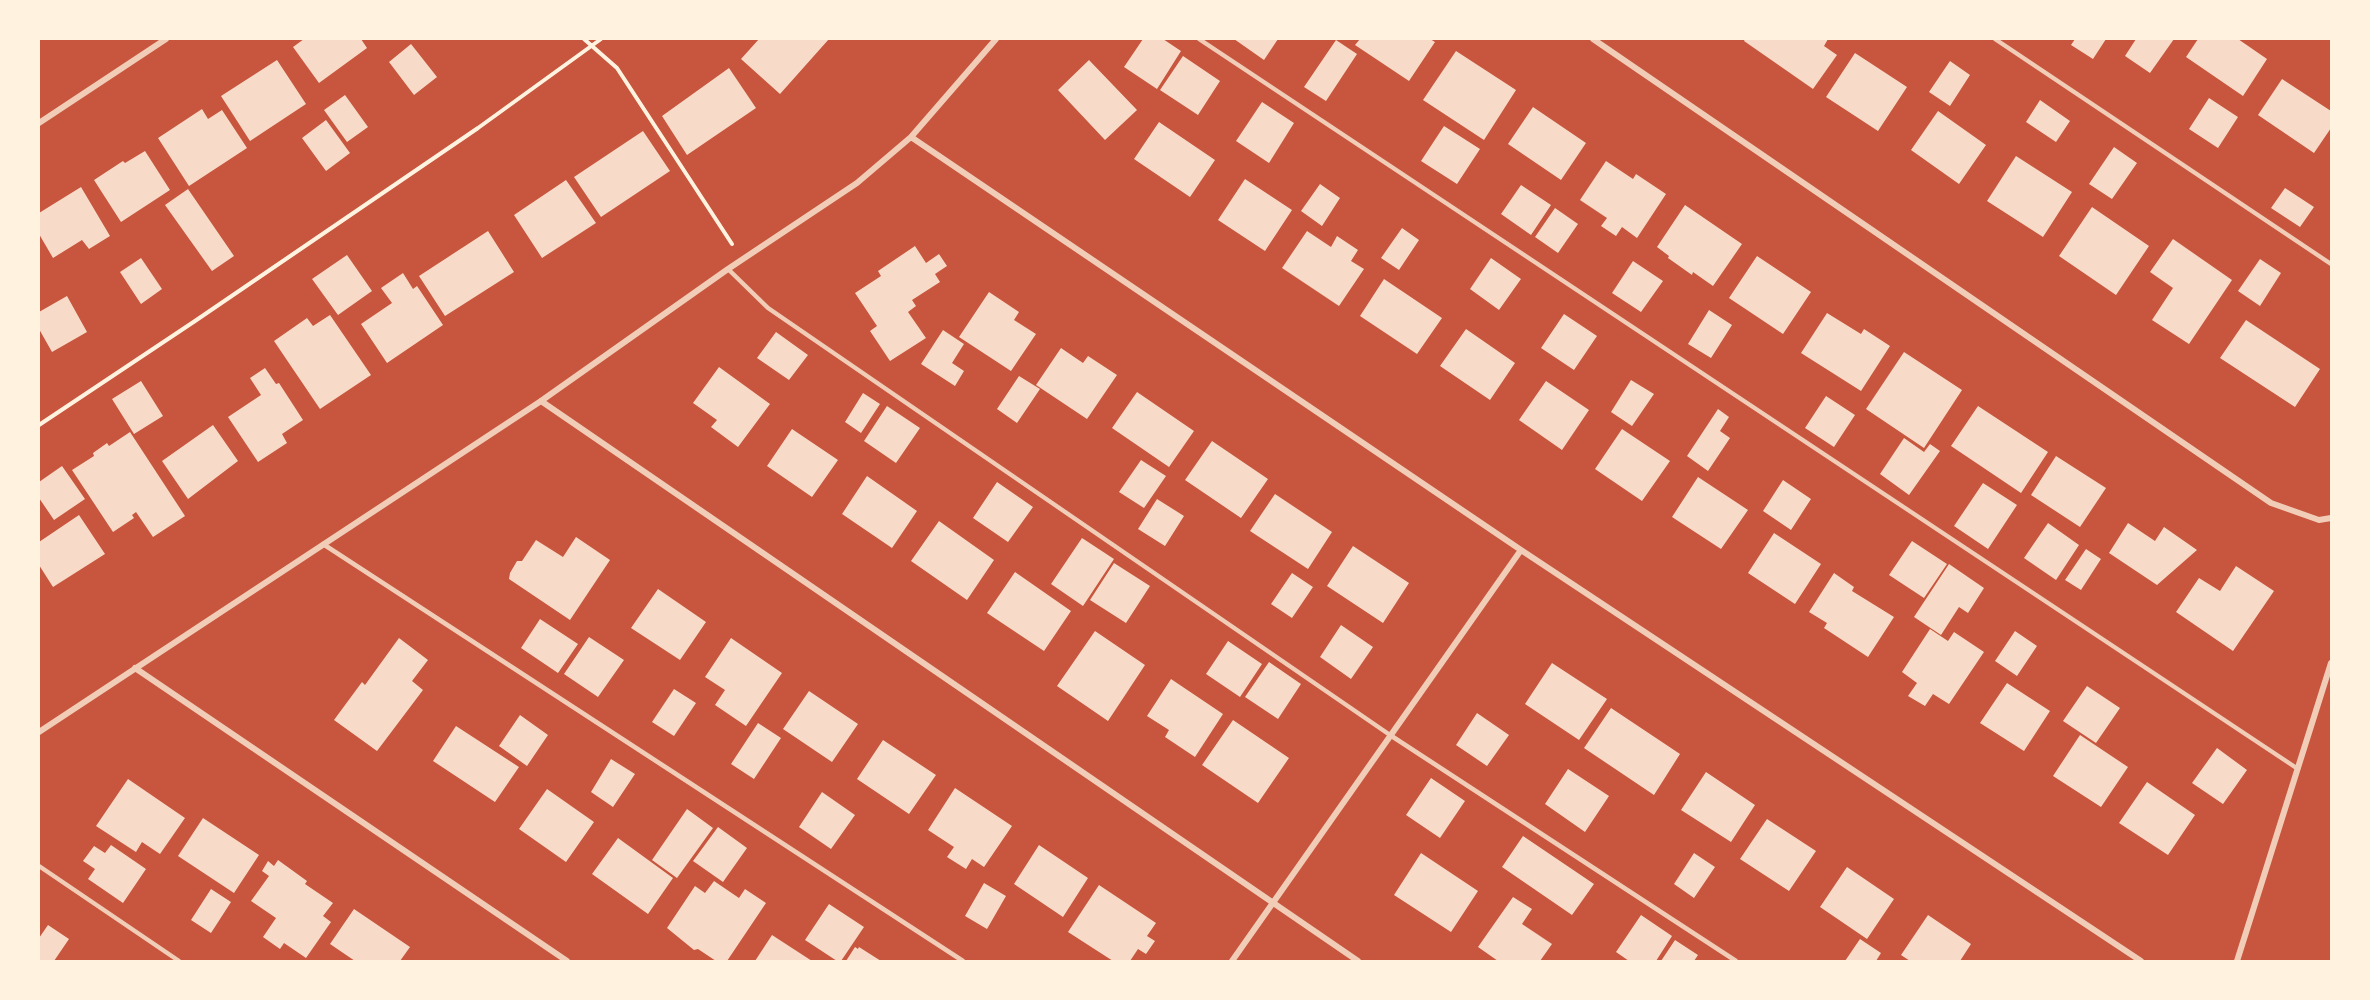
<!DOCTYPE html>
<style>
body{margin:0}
#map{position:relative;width:2370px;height:1000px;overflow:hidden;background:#c8553d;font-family:"Nunito Sans",sans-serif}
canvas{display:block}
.frame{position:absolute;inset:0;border:40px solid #fff3e0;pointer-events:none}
</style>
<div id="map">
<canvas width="2370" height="1000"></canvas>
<div class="frame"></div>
</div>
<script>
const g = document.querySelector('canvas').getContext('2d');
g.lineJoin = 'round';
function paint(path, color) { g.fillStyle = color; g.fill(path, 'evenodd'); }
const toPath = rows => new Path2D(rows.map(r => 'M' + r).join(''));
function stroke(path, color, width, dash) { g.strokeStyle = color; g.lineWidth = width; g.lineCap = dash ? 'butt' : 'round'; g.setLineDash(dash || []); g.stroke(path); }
const building = toPath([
 [304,39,361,39,367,48,319,83,293,47],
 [759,39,829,39,780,94,741,59],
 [1143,39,1163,39,1181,51,1157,89,1124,67],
 [1234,39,1278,39,1264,60],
 [1360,39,1430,39,1435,42,1409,81,1355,45],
 [1745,39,1828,39,1824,46,1837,55,1813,89,1744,41],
 [2075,39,2106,39,2093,59,2071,45],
 [2136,39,2174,39,2150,73,2125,56],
 [2198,39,2238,39,2267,59,2243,96,2186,57],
 [1336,40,1357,54,1326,101,1304,87],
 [411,44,437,77,414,95,389,62],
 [1456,51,1516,90,1484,140,1423,100],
 [1855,53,1907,87,1878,131,1826,97],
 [1183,56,1220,81,1198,115,1160,90],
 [277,60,306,104,250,141,221,96],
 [1089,60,1137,110,1105,140,1058,90],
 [1950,61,1970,75,1950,106,1929,92],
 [729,68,756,108,687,155,662,116],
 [2282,79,2331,111,2331,128,2314,153,2258,115],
 [345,95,368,127,347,142,324,110],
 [2209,98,2238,117,2218,148,2189,129],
 [2040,100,2070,121,2056,142,2026,122],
 [1262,102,1294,123,1269,163,1236,141],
 [1533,107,1586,143,1561,180,1508,144],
 [202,109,208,119,222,110,247,148,189,186,158,138],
 [1938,111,1986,145,1959,184,1911,150],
 [326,120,350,153,326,171,302,138],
 [1159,122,1215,160,1190,197,1134,159],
 [1444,126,1480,149,1457,184,1421,161],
 [643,131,670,171,601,217,574,177],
 [2114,147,2137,163,2112,199,2089,184],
 [145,151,170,190,121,222,94,180,123,161,125,163],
 [2016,156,2072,192,2043,237,1987,201],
 [1606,161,1633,179,1636,174,1666,194,1637,238,1622,227,1616,236,1601,226,1607,218,1580,200],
 [1245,179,1292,210,1265,251,1218,220],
 [566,180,596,223,542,258,514,215],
 [1320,184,1340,198,1322,226,1301,211],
 [1521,185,1551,205,1531,235,1501,214],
 [81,187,110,236,89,249,82,240,53,258,39,234,39,213],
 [2285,188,2314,207,2300,227,2271,208],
 [188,189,234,256,212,271,165,205],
 [1685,205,1742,244,1713,286,1693,272,1692,275,1668,258,1669,256,1657,247],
 [2092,207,2149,246,2116,295,2059,256],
 [1555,208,1578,224,1558,253,1535,237],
 [1402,228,1419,240,1399,270,1381,258],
 [488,231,514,272,445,316,419,276],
 [1307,231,1331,247,1337,236,1358,250,1351,261,1364,269,1339,306,1282,268],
 [2173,239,2232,280,2189,344,2152,320,2173,288,2150,272],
 [915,246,926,263,939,254,947,266,935,274,940,282,912,300,916,306,908,312,926,338,890,361,870,331,877,326,855,293,881,276,878,271],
 [347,255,372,291,338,315,312,279],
 [1757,256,1811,292,1783,334,1729,298],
 [141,258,162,289,141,304,120,272],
 [1491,258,1521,279,1499,310,1470,289],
 [2260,259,2281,273,2260,306,2238,291],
 [1633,261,1663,281,1641,312,1612,293],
 [403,273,413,289,417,286,443,325,387,363,361,324,392,303,381,288],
 [1384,279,1442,318,1417,354,1360,316],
 [989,292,1019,312,1014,320,1036,334,1011,371,959,337],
 [67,296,87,332,52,352,39,329,39,312],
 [1709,310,1732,325,1711,358,1688,344],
 [1827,313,1861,334,1864,329,1890,346,1861,391,1801,353],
 [1564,314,1597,336,1574,370,1541,348],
 [330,315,371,375,320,409,274,341,307,318,313,326],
 [2246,320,2320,369,2295,407,2220,358],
 [1466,329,1515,363,1490,400,1440,366],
 [943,330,964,344,952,363,964,371,955,386,921,364],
 [776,332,808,355,789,380,757,358],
 [1061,348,1083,363,1088,356,1117,375,1087,419,1036,385],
 [1904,352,1962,390,1924,448,1866,409],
 [719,367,770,404,738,447,711,427,717,420,693,403],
 [265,368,276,384,279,383,303,420,282,434,287,443,258,462,228,417,261,395,250,378],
 [1019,376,1040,389,1017,423,997,409],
 [1631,380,1654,394,1632,426,1611,412],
 [141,381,163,416,134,434,112,399],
 [1546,381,1589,410,1562,450,1519,420],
 [1137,392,1194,431,1169,467,1112,428],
 [863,393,880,404,861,433,845,422],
 [1826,396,1855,415,1834,447,1805,428],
 [887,406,920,428,896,463,864,441],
 [1978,406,2048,452,2021,493,1951,446],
 [1718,409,1729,417,1720,431,1730,438,1708,471,1687,456],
 [213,425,238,461,188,499,162,461],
 [792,429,838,460,812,497,767,466],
 [1622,429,1670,461,1642,501,1595,469],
 [130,432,185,516,153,537,136,512,132,515,134,518,113,532,72,470,94,456,93,453,107,443,109,446],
 [1904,438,1924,452,1930,444,1940,451,1909,495,1880,474],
 [1212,441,1268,479,1241,518,1185,480],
 [2056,456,2106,488,2080,527,2031,495],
 [1141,460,1166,476,1144,508,1119,492],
 [62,466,85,499,54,520,39,498,39,482],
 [867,476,917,511,892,548,842,514],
 [1698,477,1748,510,1721,549,1672,517],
 [1783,480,1811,499,1791,530,1763,511],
 [997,482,1033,507,1008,542,973,518],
 [1983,483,2017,505,1988,549,1954,526],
 [1275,494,1332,532,1308,569,1250,531],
 [1157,499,1184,516,1165,546,1138,529],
 [79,515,105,554,53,587,39,565,39,542],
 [939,521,994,560,967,600,911,561],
 [2048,523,2079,545,2056,580,2024,558],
 [2128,523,2155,541,2164,527,2197,550,2157,585,2109,553],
 [1774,533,1821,564,1795,604,1748,573],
 [576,537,610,560,570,620,509,579,510,573,517,561,522,561,536,540,563,557],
 [1082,538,1114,559,1083,606,1051,584],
 [1912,541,1947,564,1924,598,1889,575],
 [1353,546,1409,583,1383,623,1327,586],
 [2086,549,2101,559,2081,590,2065,580],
 [1114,563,1150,586,1126,623,1090,600],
 [1949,564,1984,588,1968,613,1959,607,1941,635,1914,617],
 [2236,566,2274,591,2233,651,2176,612,2199,578,2220,591],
 [1015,572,1071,611,1044,651,987,613],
 [1292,573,1313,587,1292,618,1271,604],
 [1834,573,1854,587,1852,591,1894,617,1868,657,1824,628,1827,623,1809,612],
 [658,589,706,622,680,660,631,628],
 [540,619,578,644,558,673,521,648],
 [1341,625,1373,647,1351,679,1320,657],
 [1930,629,1948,641,1954,632,1984,652,1949,704,1933,694,1925,706,1908,696,1917,683,1902,672],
 [1095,631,1145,665,1108,721,1057,686],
 [2015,631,2037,646,2017,676,1995,661],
 [589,637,624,660,598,697,564,674],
 [399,638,428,660,412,681,423,690,377,751,334,720,362,682,365,685],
 [731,638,782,673,746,726,715,705,725,690,705,677],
 [1228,641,1262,664,1240,697,1206,674],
 [1269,662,1301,684,1278,719,1245,697],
 [1552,663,1607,699,1579,740,1525,704],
 [1171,679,1223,714,1195,757,1165,737,1169,730,1147,716],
 [2007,683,2050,711,2024,751,1980,723],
 [2087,686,2120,708,2096,743,2063,721],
 [674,689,696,703,674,736,652,722],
 [809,691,858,724,832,762,783,729],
 [1611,708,1680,754,1654,795,1584,748],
 [1477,713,1509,735,1487,766,1456,745],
 [520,715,548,735,527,766,499,746],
 [1233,720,1289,758,1258,803,1202,765],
 [758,723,781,738,754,779,731,764],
 [456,726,519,767,495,802,433,761],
 [2080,735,2128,767,2101,807,2053,776],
 [883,740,936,775,909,814,857,779],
 [2217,748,2247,770,2223,804,2192,783],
 [611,759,635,774,613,807,591,792],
 [1568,769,1609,796,1585,832,1545,804],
 [1706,772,1755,805,1731,842,1681,810],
 [1431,778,1465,801,1440,838,1406,815],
 [128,779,185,818,160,854,142,842,136,852,96,826],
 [2147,782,2195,815,2168,855,2119,823],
 [955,788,1012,826,984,867,972,859,966,869,947,857,954,847,928,830],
 [547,789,594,822,566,862,519,829],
 [822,792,855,815,831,849,799,827],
 [687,809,713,828,677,878,652,860],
 [203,818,259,855,234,893,178,856],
 [1767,819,1816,851,1789,891,1740,859],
 [718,827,747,848,723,882,693,861],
 [1523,836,1594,884,1572,915,1502,867],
 [618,838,673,878,648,914,592,874],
 [111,845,146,869,123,903,88,879,95,869,83,861,94,846,105,853],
 [1039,845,1088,878,1063,917,1014,884],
 [1421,853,1478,891,1451,932,1394,895],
 [1694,853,1715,867,1694,898,1674,884],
 [278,860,307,881,305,884,333,903,323,916,331,922,306,958,284,943,280,949,263,937,276,918,251,901,269,876,262,871,268,861,274,866],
 [1847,867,1894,899,1867,939,1820,907],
 [714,881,739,898,745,889,766,903,727,961,716,961,698,949,694,950,667,928,695,886,705,893],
 [984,883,1006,896,987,929,965,916],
 [1099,885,1156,923,1147,936,1155,941,1146,954,1138,949,1130,961,1113,961,1068,932],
 [211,889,231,902,211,933,191,920],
 [1513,897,1532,909,1522,924,1552,944,1540,961,1498,961,1478,947],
 [829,904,864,927,841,961,837,961,805,940],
 [354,909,410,947,400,961,355,961,330,944],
 [1641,915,1672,936,1656,961,1629,961,1616,952],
 [1928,915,1971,944,1960,961,1910,961,1901,955],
 [48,925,69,939,54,961,39,961,39,938],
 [772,935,812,961,755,961],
 [1860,939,1881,953,1876,961,1845,961],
 [1675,940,1698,955,1694,961,1661,961],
 [855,947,858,949,859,947,881,961,846,961]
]);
const path = toPath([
 [584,39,617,68,732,244],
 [39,425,195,321,478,128,601,39]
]);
const service = toPath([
 [1199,39,2298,769],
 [1995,39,2331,264],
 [728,269,768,308,1390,735,1736,961],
 [323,544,963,961],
 [39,866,179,961]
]);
const minor = toPath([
 [1593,39,2271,503,2319,520,2331,518],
 [39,123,166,39],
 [911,137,1521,550,2141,961],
 [541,401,1358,961],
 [135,668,567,961],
 [39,732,541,401,728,269,857,183,911,137,996,39],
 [1232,961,1521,550],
 [2237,961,2331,663]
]);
paint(building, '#f7dbc8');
stroke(path, '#fff3e0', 4);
stroke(service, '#f1ccb7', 4.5);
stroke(minor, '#f1ccb7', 6);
</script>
